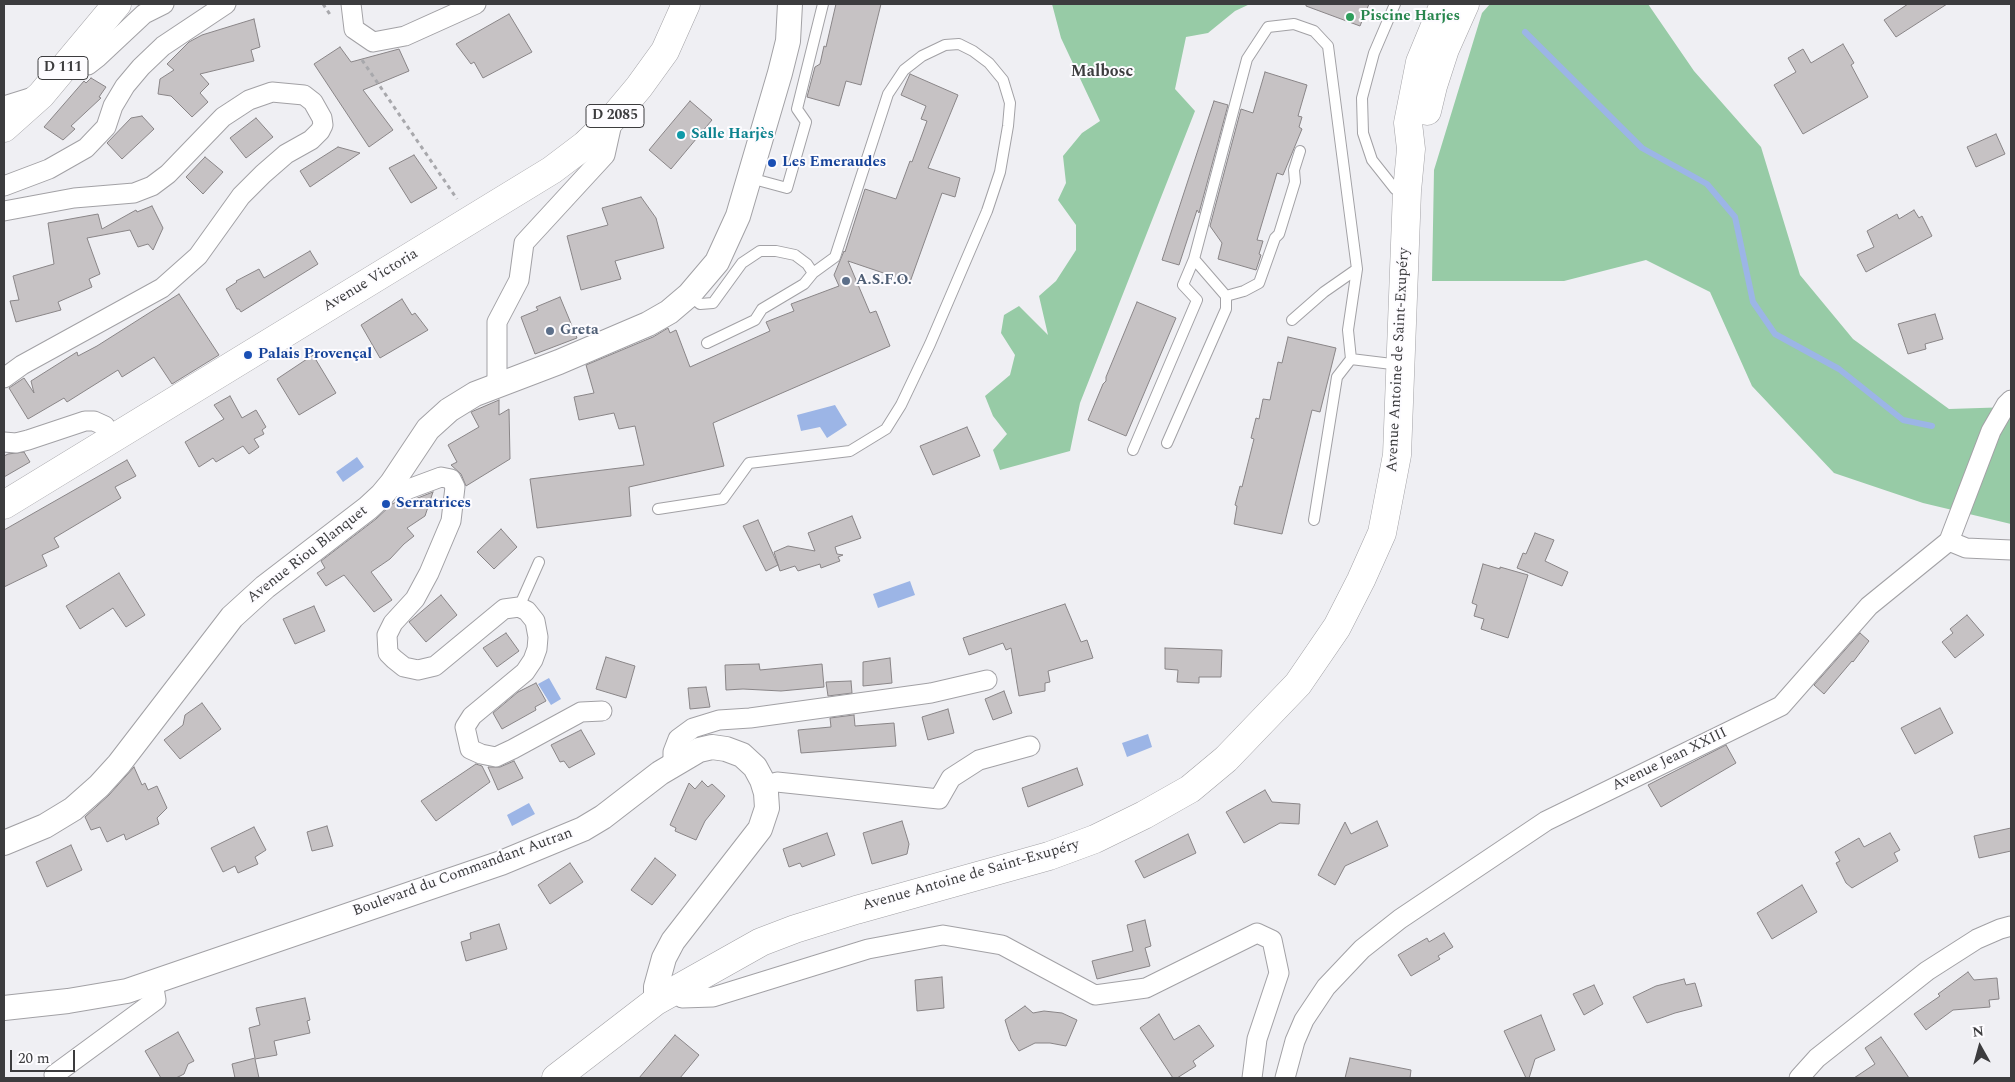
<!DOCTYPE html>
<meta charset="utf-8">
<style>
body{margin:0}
#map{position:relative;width:2015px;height:1082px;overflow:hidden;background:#efeff3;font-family:Spectral,serif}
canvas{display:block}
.frame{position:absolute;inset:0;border:5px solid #3c3c3e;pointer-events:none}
.north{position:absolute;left:1955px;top:1022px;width:50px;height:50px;-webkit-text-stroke:4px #fdfcff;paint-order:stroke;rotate:353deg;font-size:14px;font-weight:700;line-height:20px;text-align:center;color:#3c3c3e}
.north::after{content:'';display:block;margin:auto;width:18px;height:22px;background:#3c3c3e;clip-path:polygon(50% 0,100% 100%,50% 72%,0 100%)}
.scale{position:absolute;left:10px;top:1050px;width:65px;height:22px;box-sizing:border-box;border:2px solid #3c3c3e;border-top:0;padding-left:6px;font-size:15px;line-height:18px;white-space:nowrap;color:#3c3c3e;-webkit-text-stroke:4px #fdfcff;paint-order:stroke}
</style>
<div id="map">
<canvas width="2015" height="1082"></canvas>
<div class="frame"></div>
<div class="north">N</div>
<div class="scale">20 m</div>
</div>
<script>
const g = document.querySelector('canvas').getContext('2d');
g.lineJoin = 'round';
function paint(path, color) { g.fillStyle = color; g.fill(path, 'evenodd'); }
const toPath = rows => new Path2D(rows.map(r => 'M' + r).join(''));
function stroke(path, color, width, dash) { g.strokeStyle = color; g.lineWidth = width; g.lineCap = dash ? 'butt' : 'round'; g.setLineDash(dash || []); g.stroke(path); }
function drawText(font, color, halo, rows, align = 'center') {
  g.font = font + ' Spectral,serif'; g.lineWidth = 4; g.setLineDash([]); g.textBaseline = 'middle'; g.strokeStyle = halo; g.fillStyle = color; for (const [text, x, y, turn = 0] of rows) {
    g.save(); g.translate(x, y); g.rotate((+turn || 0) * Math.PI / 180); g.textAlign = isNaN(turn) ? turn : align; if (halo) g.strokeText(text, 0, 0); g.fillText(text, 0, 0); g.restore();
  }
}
const forest = toPath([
 [1052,4,1250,4,1235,11,1208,33,1186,37,1175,89,1195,111,1080,403,1070,451,1000,470,993,450,1007,434,993,416,985,396,1010,375,1015,355,1001,333,1004,315,1019,306,1048,335,1039,296,1056,281,1076,250,1076,225,1058,200,1066,183,1063,156,1082,133,1100,121,1061,38],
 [1490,4,1648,4,1694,71,1761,147,1800,275,1853,339,1949,409,2011,407,2011,524,1923,503,1834,473,1752,386,1710,292,1646,260,1564,281,1432,281,1434,170,1482,13]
]);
const water = toPath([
 [835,405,847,425,827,438,820,427,801,431,797,415],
 [357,457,364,467,343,482,336,472],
 [910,581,915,595,878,608,873,594],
 [549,678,561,699,551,705,538,684],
 [1148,734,1152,747,1127,757,1122,743],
 [529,803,535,814,512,826,507,815]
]);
const stream = toPath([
 [1525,32,1642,148,1707,184,1735,217,1753,302,1775,334,1839,369,1903,420,1932,426]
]);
const building = toPath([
 [836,4,881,4,861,85,846,81,839,106,807,97,815,67,820,64,824,46,826,47,836,4],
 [1306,4,1369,4,1360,26,1306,6,1306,4],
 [1908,4,1947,4,1896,37,1884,20,1908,4],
 [509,14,532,52,483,78,474,62,471,64,456,44,509,14],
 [254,19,260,47,251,50,254,61,200,74,209,84,200,93,208,102,192,117,171,96,158,94,160,79,174,70,167,64,189,42,202,35,254,19],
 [1843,44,1854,63,1851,65,1868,97,1803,134,1774,85,1796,72,1788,58,1803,49,1811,63,1843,44],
 [340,47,351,62,399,49,409,71,363,90,393,130,369,147,314,64,340,47],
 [1265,72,1307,85,1298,116,1302,117,1299,127,1302,129,1283,175,1277,173,1257,240,1263,241,1259,254,1261,255,1256,270,1218,259,1222,243,1210,226,1241,109,1253,113,1265,72],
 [910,74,958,95,928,168,960,178,955,197,942,193,910,282,848,261,870,313,876,311,890,346,713,423,724,466,629,487,631,516,537,528,530,479,644,465,635,426,619,429,614,413,579,420,574,397,594,393,586,365,653,337,668,328,670,333,676,330,690,367,770,331,766,322,794,311,791,304,839,286,834,275,844,251,845,252,865,189,896,199,910,161,912,162,927,121,921,119,926,106,901,95,910,74],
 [91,78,106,87,99,97,101,98,71,126,75,129,63,140,44,127,84,81,86,83,91,78],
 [690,101,712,120,671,169,649,150,690,101],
 [1214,101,1228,105,1199,213,1197,210,1179,265,1162,260,1214,101],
 [142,116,154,129,122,159,107,143,131,118,142,116],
 [256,118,273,137,246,158,230,138,256,118],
 [1996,134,2005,154,1976,167,1967,147,1996,134],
 [338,147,360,153,310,187,300,171,338,147],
 [414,155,437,188,411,203,389,168,414,155],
 [205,157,223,172,203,194,186,177,205,157],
 [641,197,656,218,664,248,615,261,621,279,581,290,567,236,608,225,602,208,641,197],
 [152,206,163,228,153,250,148,244,138,247,130,230,87,238,100,274,89,279,92,287,58,302,61,310,16,322,10,301,19,300,13,276,54,264,48,223,98,214,102,229,136,210,137,212,152,206],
 [1914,210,1919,218,1922,216,1932,236,1866,272,1857,255,1874,247,1867,231,1897,214,1899,219,1914,210],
 [310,251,318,264,241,312,239,309,237,309,226,289,237,282,236,281,259,269,264,278,310,251],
 [179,294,219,355,172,384,154,357,122,377,118,370,67,402,64,398,28,419,9,388,24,378,34,393,31,381,77,352,78,356,97,346,179,294],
 [560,297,577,338,535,354,521,317,538,310,536,307,560,297],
 [402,299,412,315,415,313,428,330,380,358,361,325,402,299],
 [1137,302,1176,318,1126,436,1088,420,1103,384,1106,381,1106,377,1137,302],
 [1935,314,1943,339,1925,344,1926,349,1908,354,1898,324,1935,314],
 [1288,337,1336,348,1320,412,1312,410,1282,534,1234,524,1237,506,1235,505,1240,486,1242,487,1254,439,1251,438,1256,418,1259,419,1263,399,1270,400,1278,362,1282,363,1288,337],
 [313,355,336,393,299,415,277,379,313,355],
 [230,396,242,418,256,410,266,427,262,430,264,434,254,439,259,447,249,454,243,446,216,462,213,458,199,467,185,442,224,419,214,405,230,396],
 [499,400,499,415,509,409,510,459,466,486,461,474,451,465,457,462,448,445,479,427,471,412,499,400],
 [967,427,980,456,933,475,920,446,967,427],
 [24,452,30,462,4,477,4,456,8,454,24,452],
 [127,460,136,476,115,487,121,498,54,538,59,547,42,555,47,566,4,587,4,530,127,460],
 [433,492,425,516,407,528,414,536,404,544,390,559,371,572,392,600,374,612,344,575,326,586,317,573,325,568,321,561,376,519,392,504,401,500,410,501,433,492],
 [852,516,861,538,835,547,837,554,843,555,838,557,840,561,821,568,820,564,798,571,795,566,780,571,774,552,788,546,815,551,808,533,852,516],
 [758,520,778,565,766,571,743,526,758,520],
 [501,529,517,547,494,569,477,552,501,529],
 [1535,533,1554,540,1545,561,1568,572,1562,586,1517,568,1523,553,1526,554,1535,533],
 [1483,564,1500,569,1500,567,1528,575,1508,638,1481,629,1484,619,1474,616,1477,605,1472,603,1483,564],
 [119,573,145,615,126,627,113,608,80,629,66,606,119,573],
 [441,595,457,615,426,642,409,622,441,595],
 [1065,604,1081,642,1087,640,1093,658,1048,671,1050,682,1045,683,1045,691,1019,696,1011,648,1006,650,1003,643,969,655,963,638,1065,604],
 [314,606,325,631,295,644,283,619,314,606],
 [1967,615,1984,635,1955,658,1942,642,1953,633,1950,629,1967,615],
 [506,633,519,651,497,667,483,648,506,633],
 [1860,633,1869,641,1853,662,1852,661,1824,694,1814,685,1860,633],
 [1165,648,1222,650,1221,677,1199,677,1199,683,1177,682,1178,670,1165,669,1165,648],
 [606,657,635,666,626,698,596,689,606,657],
 [890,658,892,683,863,686,863,662,890,658],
 [759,664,760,670,822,664,824,687,781,691,743,689,726,690,725,665,759,664],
 [851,681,852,693,828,696,826,682,851,681],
 [536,683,546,701,535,707,536,710,502,729,493,713,518,692,536,683],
 [706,687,710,707,690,709,688,688,706,687],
 [1004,691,1012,713,993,720,985,699,1004,691],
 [202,703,221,729,180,759,164,740,183,725,185,715,202,703],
 [1940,708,1953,733,1915,754,1901,728,1940,708],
 [948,709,954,733,928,740,922,717,948,709],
 [854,715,855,726,894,723,896,746,801,753,798,730,831,727,830,718,854,715],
 [581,730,595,754,569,768,564,761,560,762,551,745,581,730],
 [1726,745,1736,763,1661,807,1648,785,1726,745],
 [514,761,523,778,498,790,488,767,500,767,514,761],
 [476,764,482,766,490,782,436,821,421,801,476,764],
 [134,767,142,785,145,783,148,790,157,786,167,808,157,818,159,824,126,840,124,834,107,842,100,827,91,830,85,817,109,795,134,767],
 [1077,768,1083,785,1028,807,1022,788,1077,768],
 [702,781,708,787,712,784,725,796,705,821,696,840,675,831,676,828,670,825,689,783,695,789,702,781],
 [1265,790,1272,802,1300,804,1299,824,1280,823,1244,843,1226,812,1265,790],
 [902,821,909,844,907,854,872,864,863,833,902,821],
 [1377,821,1388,846,1345,866,1335,885,1318,875,1345,822,1351,834,1377,821],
 [327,826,333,846,312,851,307,832,327,826],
 [254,827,266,850,255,857,258,864,238,873,235,866,223,872,211,848,254,827],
 [2011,828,2011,851,1979,858,1974,836,2011,828],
 [827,833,835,855,802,867,800,863,789,867,783,849,827,833],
 [1890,833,1900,850,1894,853,1898,861,1852,888,1846,883,1836,863,1840,861,1835,852,1859,838,1864,847,1890,833],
 [1188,834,1196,853,1144,878,1135,861,1188,834],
 [71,845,82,870,47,887,36,862,71,845],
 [655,858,676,875,652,905,631,890,655,858],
 [570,863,583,882,550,904,538,885,570,863],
 [1802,885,1817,912,1772,939,1757,913,1802,885],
 [1145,920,1151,946,1145,948,1150,966,1097,979,1092,961,1133,951,1127,925,1145,920],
 [499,924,507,949,466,961,461,942,471,939,470,933,499,924],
 [1444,933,1453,947,1438,956,1440,959,1411,976,1398,955,1427,938,1429,942,1444,933],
 [1968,972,1974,980,1997,978,1999,999,1989,1000,1990,1007,1953,1010,1926,1030,1914,1014,1940,996,1938,994,1968,972],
 [942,977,944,1008,917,1011,915,980,942,977],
 [1684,979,1686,985,1695,983,1702,1006,1675,1013,1647,1023,1633,997,1656,986,1684,979],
 [1594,985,1603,1004,1584,1015,1573,994,1594,985],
 [305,998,310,1020,307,1021,310,1033,274,1041,277,1055,255,1059,259,1078,235,1078,232,1064,255,1058,249,1028,260,1025,256,1008,305,998],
 [1025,1006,1033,1013,1044,1011,1062,1013,1077,1020,1066,1046,1050,1043,1035,1043,1019,1051,1011,1039,1005,1020,1025,1006],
 [1159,1014,1174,1040,1199,1025,1214,1046,1193,1061,1196,1066,1177,1078,1173,1078,1140,1028,1159,1014],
 [1541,1015,1555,1050,1535,1059,1529,1078,1526,1078,1504,1031,1541,1015],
 [178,1032,194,1061,188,1064,184,1074,176,1078,161,1078,145,1051,178,1032],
 [675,1035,699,1055,680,1078,639,1078,675,1035],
 [1881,1037,1895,1057,1909,1078,1854,1078,1875,1064,1865,1048,1881,1037],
 [1350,1058,1411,1070,1410,1078,1345,1078,1350,1058]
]);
const path = toPath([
 [323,4,331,16],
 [362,60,457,199]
]);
const service = toPath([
 [1395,4,1374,53,1362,98,1363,133,1372,160,1395,189,1406,191],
 [750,178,787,188,806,122,797,109,823,4],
 [689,295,700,304,713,303,742,263,760,251,776,251,795,255,807,264,813,273,804,284,762,309,755,320,707,343],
 [1226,296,1244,291,1259,283,1275,238,1279,234,1295,182,1294,170,1300,151],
 [1292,320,1324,292,1357,269],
 [1167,443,1226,309,1226,296,1194,259,1247,59,1268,27,1294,24,1314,31,1328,46,1357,269,1348,330,1351,359],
 [1133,450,1197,300,1183,285,1194,259],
 [658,509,723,499,749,463,850,451,886,429,901,405,930,344,987,211,1000,172,1008,126,1010,103,1003,80,989,63,973,51,959,44,945,45,922,56,904,70,888,94,835,257,813,273],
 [1314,520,1337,377,1351,359,1400,365],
 [519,607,539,562]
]);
const minor = toPath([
 [351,4,354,29,373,42,405,36,476,4],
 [71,58,88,65,97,58,144,14,164,4],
 [4,106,36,96],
 [4,186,49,169,86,148,106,127,113,106,125,86,141,67,163,46,226,4],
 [4,211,74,198,134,193,152,186,168,174,223,117,249,100,272,92,304,95,313,102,322,118,323,125,320,131,311,140,286,154,263,174,241,196,198,256,162,288,22,365,4,378],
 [497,386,497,322,519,280,524,243,605,155,613,119],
 [4,442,16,443,28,440,85,421,94,421,105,426,113,439],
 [392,483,406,490,441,477,451,479,455,487,451,521,429,573,415,599,393,623,387,635,388,653,394,659,404,667,418,670,435,666,504,609,519,607,527,611,535,621,538,637,537,649,533,660,525,672,472,716,465,727,470,749,481,754,496,757,513,749,581,712,602,711],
 [1949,541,1966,548,2011,550],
 [673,764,673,752,678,739,693,728,719,720,750,718,931,693,987,680],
 [764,786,777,782,939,799,951,778,979,760,1030,746],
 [673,990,682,998,713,997,868,949,943,935,1002,945,1095,995,1146,988,1257,933,1272,940,1279,973,1257,1039,1252,1078],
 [54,1075,156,1000,153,982],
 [1285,1078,1295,1041,1304,1020,1326,987,1362,949,1400,919,1546,821,1781,706,1869,606,1949,541,1991,431,2006,405,2011,400],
 [1799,1078,1817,1058,1927,971,1977,939,2000,929,2011,926]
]);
const tertiary = toPath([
 [4,843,45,826,73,809,99,786,119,764,232,617,265,587,368,508,382,495,392,483,428,429,449,410,475,394,559,362,648,324,669,312,689,295,717,262,738,216,780,73,788,41,790,4],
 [4,1008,68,1001,127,991,501,863,583,829,603,817,660,773,699,750,712,747,726,749,742,755,755,767,762,780,766,793,767,808,760,829,673,941,664,958,656,987,656,1001]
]);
const secondary = toPath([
 [1427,111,1433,86,1445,49,1465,4],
 [556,1078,656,1001,761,942,795,929,856,910,1049,856,1095,839,1144,815,1190,789,1226,759,1298,684,1337,627,1361,580,1382,533,1397,455,1407,191,1411,149,1408,123,1420,62,1444,4]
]);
const primary = toPath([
 [4,128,41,95,117,4],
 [4,505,552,170,585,145,613,118,639,87,665,51,686,4]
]);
const markers = [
 [1350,17,5,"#2e9e5b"],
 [681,135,5,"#0f9aa8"],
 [772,163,5,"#1a4fb4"],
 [846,281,5,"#5c6f8a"],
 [550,331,5,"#5c6f8a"],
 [248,355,5,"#1a4fb4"],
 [386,504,5,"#1a4fb4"]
];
const shields = [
 [63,68,50],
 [615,116,58]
];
const shieldNames = [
 ["D 111",63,68],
 ["D 2085",615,116]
];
const leisureNames = [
 ["Piscine Harjes",1360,17]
];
const cultureNames = [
 ["Salle Harjès",691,135]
];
const transitNames = [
 ["Les Emeraudes",782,163],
 ["Palais Provençal",258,355],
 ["Serratrices",396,504]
];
const streetNames = [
 ["Avenue Victoria",371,281,-31],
 ["Avenue Antoine de Saint-Exupéry",1399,360,-87],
 ["Avenue Riou Blanquet",308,555,-38],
 ["Avenue Jean XXIII",1670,760,-26],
 ["Boulevard du Commandant Autran",463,873,-20],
 ["Avenue Antoine de Saint-Exupéry",971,876,-16]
];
const serviceNames = [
 ["A.S.F.O.",856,281],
 ["Greta",560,331]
];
const neighbourhoodNames = [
 ["Malbosc",1102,73]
];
paint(forest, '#97cba6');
paint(water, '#9cb5e6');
stroke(stream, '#9cb5e6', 6);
paint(building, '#c6c2c4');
stroke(building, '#898587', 1);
stroke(service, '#a2a1a5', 12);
stroke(minor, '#a2a1a5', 21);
stroke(tertiary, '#a2a1a5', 26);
stroke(secondary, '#a2a1a5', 29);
stroke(primary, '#a2a1a5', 29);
stroke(path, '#a8a8ac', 3, [4, 4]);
stroke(service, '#fff', 10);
stroke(minor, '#fff', 19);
stroke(tertiary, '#fff', 24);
stroke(secondary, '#fff', 28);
stroke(primary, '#fff', 28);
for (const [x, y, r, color] of markers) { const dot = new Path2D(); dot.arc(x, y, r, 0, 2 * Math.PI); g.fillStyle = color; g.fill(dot); stroke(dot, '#fdfcff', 2); }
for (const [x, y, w] of shields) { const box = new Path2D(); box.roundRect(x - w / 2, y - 11.5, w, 23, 4); g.fillStyle = '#fdfcff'; g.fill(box); stroke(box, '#3c3c3e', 1); }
drawText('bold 14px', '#3c3c3e', null, shieldNames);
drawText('bold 15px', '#27864d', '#fdfcff', leisureNames, 'left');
drawText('bold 15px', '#0d838f', '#fdfcff', cultureNames, 'left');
drawText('bold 15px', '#164399', '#fdfcff', transitNames, 'left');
drawText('15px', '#3c3c3e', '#fdfcff', streetNames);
drawText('bold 15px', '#4e5e75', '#fdfcff', serviceNames, 'left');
drawText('bold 16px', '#3c3c3e', '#fdfcff', neighbourhoodNames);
</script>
